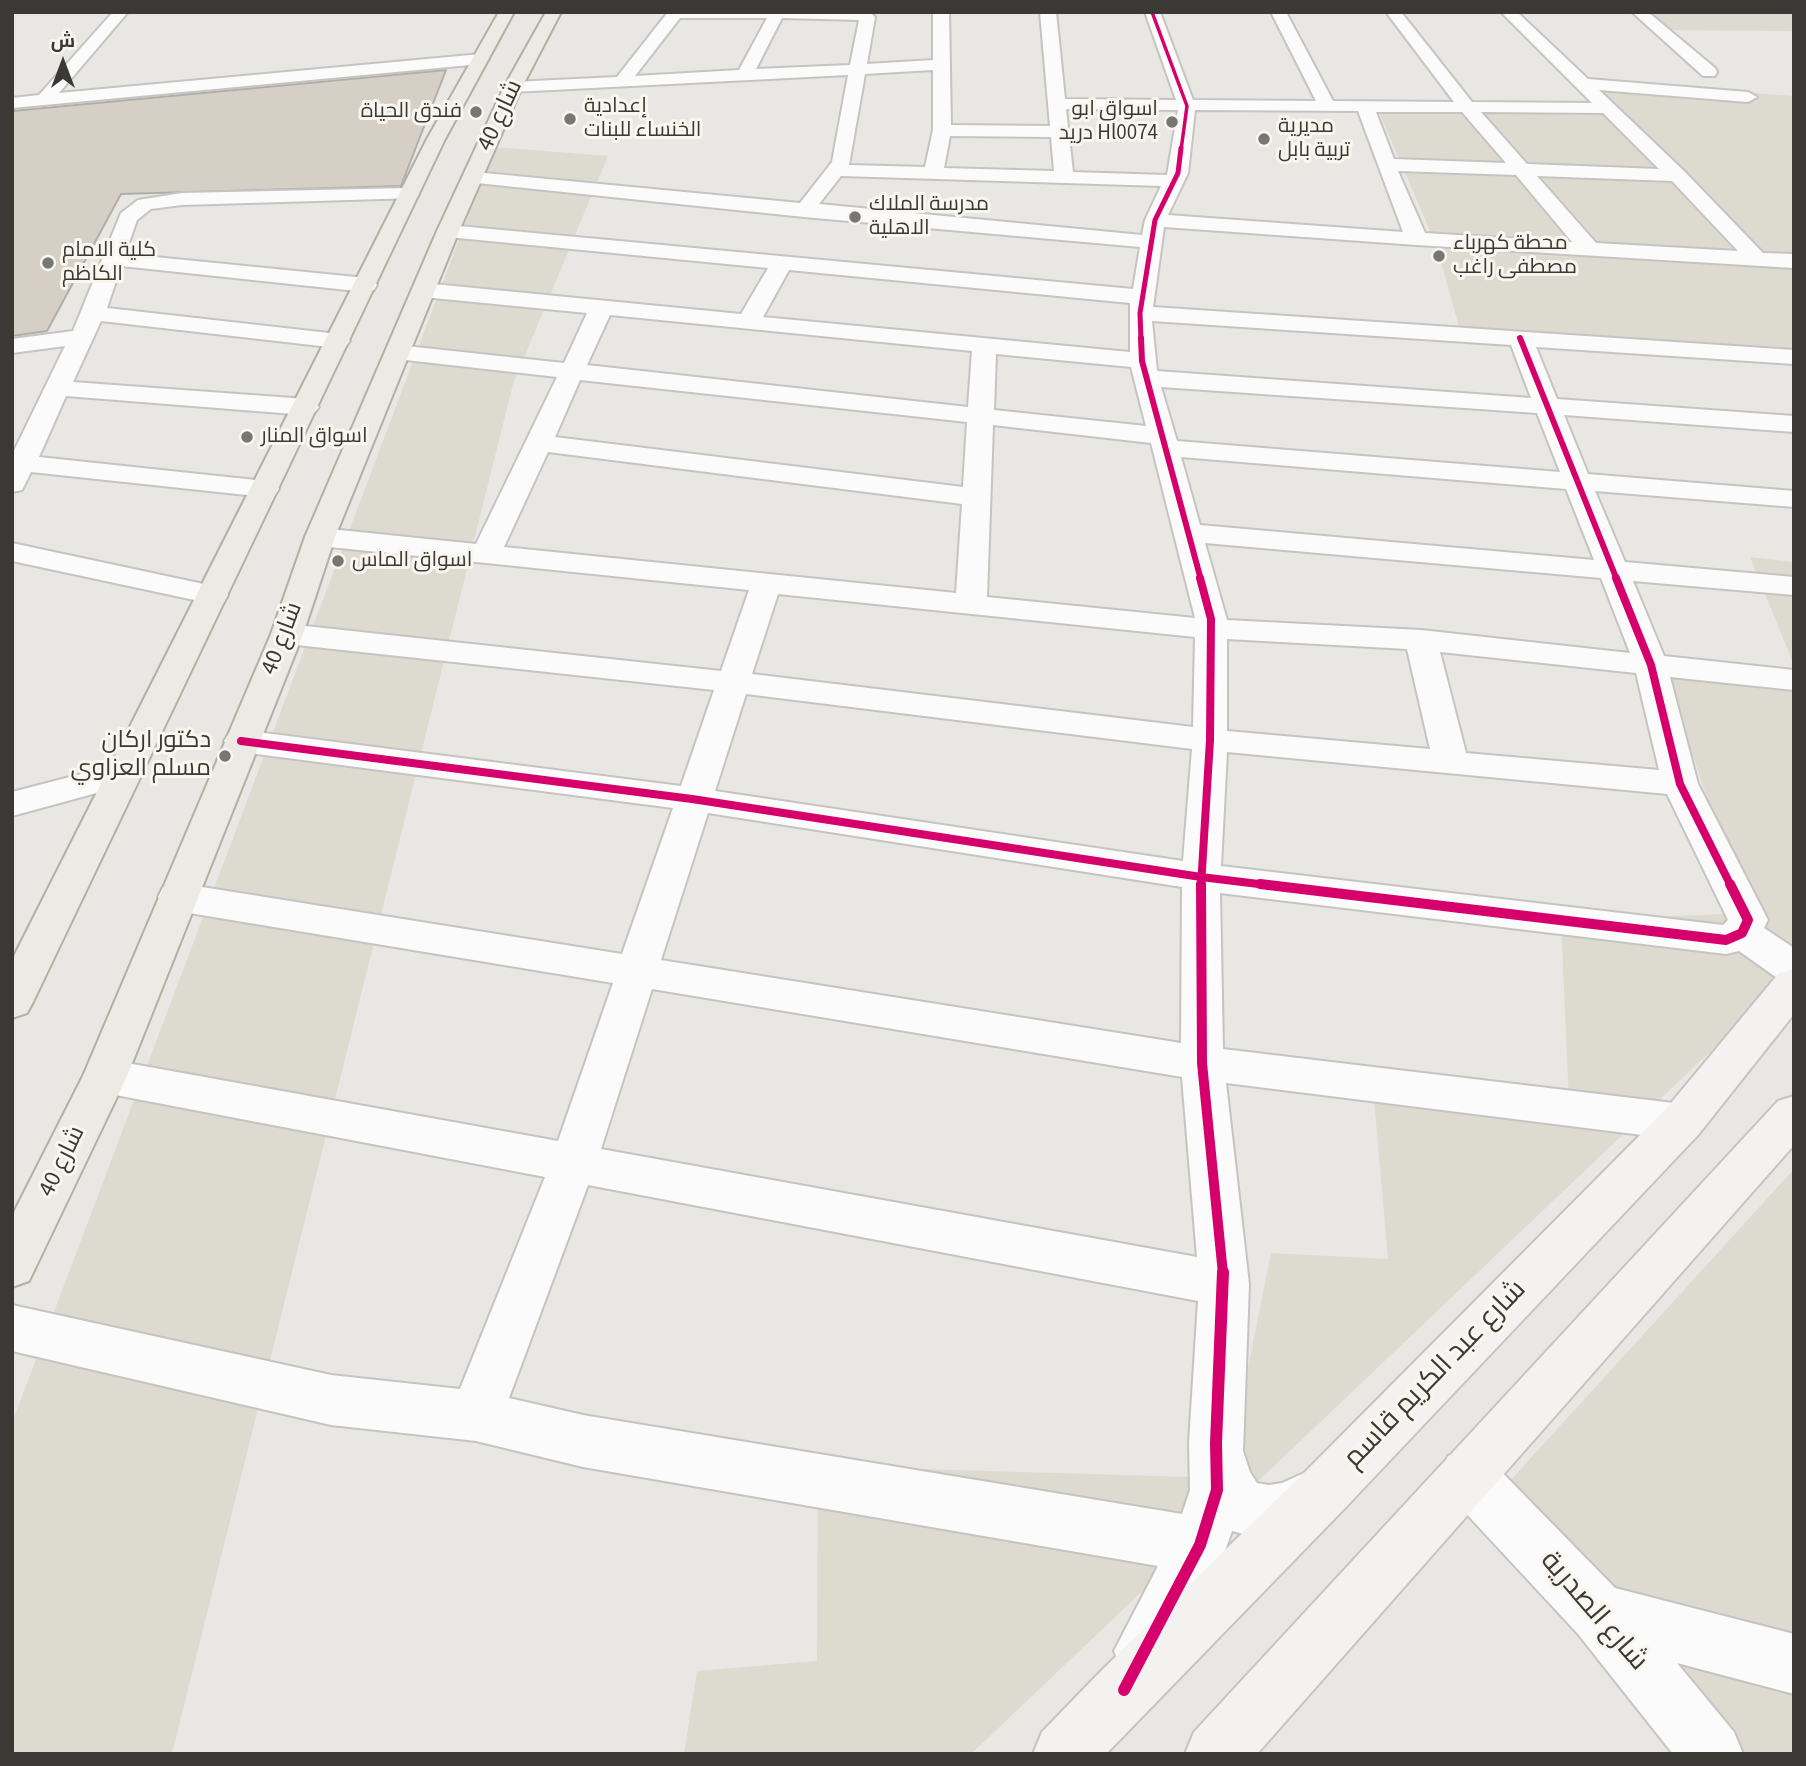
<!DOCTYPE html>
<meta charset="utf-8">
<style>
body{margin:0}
#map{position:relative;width:1806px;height:1766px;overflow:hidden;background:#e8e7e3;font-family:"Source Sans 3",Cairo,sans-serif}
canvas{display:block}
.frame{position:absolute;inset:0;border:14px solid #3a3936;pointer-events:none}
.north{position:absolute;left:28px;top:28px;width:70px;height:70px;-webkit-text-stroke:5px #f8f6ee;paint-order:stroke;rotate:0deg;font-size:19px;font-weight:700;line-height:28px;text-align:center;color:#3a3936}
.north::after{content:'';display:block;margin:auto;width:24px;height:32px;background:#3a3936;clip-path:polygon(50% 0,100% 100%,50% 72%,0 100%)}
</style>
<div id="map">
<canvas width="1806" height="1766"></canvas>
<div class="frame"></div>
<div class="north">ش</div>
</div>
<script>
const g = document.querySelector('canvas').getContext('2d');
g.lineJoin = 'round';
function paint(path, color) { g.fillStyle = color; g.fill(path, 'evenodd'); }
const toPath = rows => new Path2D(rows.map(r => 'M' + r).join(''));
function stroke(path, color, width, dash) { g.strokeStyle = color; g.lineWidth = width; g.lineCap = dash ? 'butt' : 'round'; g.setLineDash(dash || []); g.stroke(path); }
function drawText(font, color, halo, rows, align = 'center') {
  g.font = font + ' "Source Sans 3",Cairo,sans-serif'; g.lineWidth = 6; g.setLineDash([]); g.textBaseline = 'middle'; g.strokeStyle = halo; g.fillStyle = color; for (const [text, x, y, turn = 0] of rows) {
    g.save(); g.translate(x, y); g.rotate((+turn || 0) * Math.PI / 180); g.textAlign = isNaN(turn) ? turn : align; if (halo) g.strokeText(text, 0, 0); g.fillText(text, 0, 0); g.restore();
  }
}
const built = toPath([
 [1644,12,1794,12,1794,31,1665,30],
 [1590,81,1794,96,1794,349,1459,327,1437,247,1379,112,1622,113],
 [494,147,608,156,513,384,172,1754,12,1754,12,1423],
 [1750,557,1794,562,1794,665],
 [1794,672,1794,972,971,1754,684,1754,697,1671,817,1661,818,1466,1226,1478,1271,1253,1388,1259,1372,1076,1569,1103,1561,921,1745,913,1666,674],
 [1794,1169,1794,1754,1727,1754,1499,1493]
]);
const building = toPath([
 [446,70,401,186,121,194,47,331,12,336,12,111,446,70]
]);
const minor = toPath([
 [113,12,128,12,59,93,481,54,489,59,481,64,12,108,12,98,39,95,113,12],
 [668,12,872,14,875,17,867,64,933,60,933,12,949,12,951,125,1050,126,1040,12,1056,12,1065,99,1176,100,1145,12,1160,12,1193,100,1316,101,1271,12,1286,12,1333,101,1454,102,1386,12,1401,12,1472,102,1592,103,1501,12,1517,12,1588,79,1748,92,1757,97,1748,102,1599,90,1684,171,1763,253,1794,254,1794,268,1417,245,1164,227,1153,307,1794,350,1794,364,1536,347,1557,399,1794,416,1794,432,1564,415,1588,474,1794,491,1794,507,1595,491,1625,562,1794,577,1794,595,1633,581,1664,656,1794,670,1794,690,1670,677,1698,784,1768,920,1764,928,1794,948,1794,984,1780,980,1739,951,1726,954,1220,893,1223,1049,1682,1104,1698,1109,1704,1122,1698,1135,1682,1140,1226,1083,1249,1284,1243,1451,1250,1472,1257,1483,1269,1485,1282,1483,1313,1469,1332,1477,1340,1496,1332,1515,1288,1537,1269,1541,1232,1531,1220,1565,1165,1672,1144,1681,1123,1672,1114,1651,1158,1566,583,1467,476,1441,331,1425,12,1351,12,1305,331,1375,460,1389,545,1177,105,1093,90,1088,83,1076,90,1064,105,1059,558,1141,613,983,177,911,163,907,158,897,163,887,177,883,622,954,673,808,241,752,229,749,224,741,229,733,241,730,681,786,714,690,287,644,276,641,271,634,276,627,287,624,721,671,749,590,320,546,310,543,305,537,310,531,320,528,476,544,557,377,397,359,388,357,385,352,388,347,397,345,564,363,587,313,423,297,415,295,412,290,415,285,423,283,741,314,768,268,448,237,441,235,437,231,441,227,448,225,1133,289,1140,247,804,217,467,182,464,178,467,174,474,172,800,203,832,162,848,75,513,92,504,87,513,82,617,77,668,12],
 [680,18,767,18,739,70,635,76,680,18],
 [782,18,859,20,850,65,756,69,782,18],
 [933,70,933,130,925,167,849,165,865,74,933,70],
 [1066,109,1178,110,1167,175,1073,172,1066,109],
 [1195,110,1358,111,1403,232,1168,215,1188,173,1195,110],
 [1376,112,1462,112,1506,163,1394,159,1376,112],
 [1481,112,1603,113,1659,169,1527,164,1481,112],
 [950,136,1051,137,1054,171,944,168,950,136],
 [1398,171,1516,175,1572,242,1425,233,1398,171],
 [841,176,1161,186,1145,220,1142,235,819,204,841,176],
 [1537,176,1672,181,1738,251,1596,243,1537,176],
 [789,270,1130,303,1130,352,763,317,789,270],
 [610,315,972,351,968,407,587,365,610,315],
 [1152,321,1511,345,1531,398,1157,371,1152,321],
 [996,354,1131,367,1146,426,994,410,996,354],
 [580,380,967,422,963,487,555,437,580,380],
 [1161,387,1537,413,1560,472,1177,441,1161,387],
 [993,425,1151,443,1195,618,987,597,993,425],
 [548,452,962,504,956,593,504,547,548,452],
 [1181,457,1566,489,1594,560,1200,525,1181,457],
 [1205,543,1601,578,1630,653,1421,630,1227,620,1205,543],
 [778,594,1195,637,1193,727,752,674,778,594],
 [1227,639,1407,649,1430,749,1227,731,1227,639],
 [1440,652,1636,673,1659,770,1466,753,1440,652],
 [746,694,1192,749,1183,861,715,791,746,694],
 [1227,752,1667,794,1728,920,1723,925,1221,866,1227,752],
 [708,813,1182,887,1181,1043,661,960,708,813],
 [652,989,1182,1077,1197,1257,601,1149,652,989],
 [588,1185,1198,1301,1189,1443,1190,1490,1182,1514,583,1415,509,1398,588,1185],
 [1632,12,1648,12,1715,68,1717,72,1715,76,1703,76,1632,12],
 [409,188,416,190,419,194,416,198,182,205,151,209,137,220,125,254,366,278,374,280,377,285,374,290,366,292,121,266,107,308,338,334,346,336,350,341,346,346,338,348,101,321,73,382,306,399,315,402,319,407,315,412,306,415,66,396,39,457,265,481,275,483,279,489,275,495,265,497,31,472,22,490,12,492,12,455,65,346,12,353,12,339,73,331,121,213,138,200,182,193,409,188],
 [12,543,213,586,224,588,228,595,224,602,213,604,12,561,12,543],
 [124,763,137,766,142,774,137,782,12,816,12,792,124,763],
 [1467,1448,1486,1456,1615,1588,1794,1634,1794,1694,1677,1663,1734,1732,1743,1754,1673,1754,1578,1634,1448,1494,1440,1475,1448,1456,1467,1448]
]);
const secondary = toPath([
 [1794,969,1794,1014,1698,1135,1344,1509,1106,1754,1033,1754,1042,1732,1103,1669,1306,1471,1666,1109,1779,973,1794,969],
 [1794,1096,1794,1145,1257,1754,1185,1754,1194,1732,1778,1101,1794,1096]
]);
const primary = toPath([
 [499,12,514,12,445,139,33,1002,27,1013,12,1018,12,960,427,139,499,12],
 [546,12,561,12,522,87,459,231,335,537,303,634,127,1076,29,1281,12,1287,12,1216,83,1076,271,634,305,537,437,231,504,87,546,12]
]);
const cyclewayFar5 = toPath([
 [1152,12,1187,106,1181,150]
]);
const cyclewayFar4 = toPath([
 [1141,340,1140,313,1155,220,1178,173,1181,148]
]);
const cyclewayFar3 = toPath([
 [1141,338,1142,361,1201,580],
 [1520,338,1617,580]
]);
const cyclewayFar2 = toPath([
 [1200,578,1211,619,1210,740,1201,886],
 [1616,578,1651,665,1680,784,1731,886],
 [241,741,692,799,1201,877,1275,886]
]);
const cyclewayFar1 = toPath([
 [1201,884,1202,1063,1223,1274],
 [1260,884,1726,940,1742,933,1748,920,1730,884]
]);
const cycleway = toPath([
 [1124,1690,1200,1545,1217,1490,1216,1443,1223,1272]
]);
const markers = [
 [476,112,7,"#777673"],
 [570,119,7,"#777673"],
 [1172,122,7,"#777673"],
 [1264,139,7,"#777673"],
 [855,217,7,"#777673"],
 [1439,256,7,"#777673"],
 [48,263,7,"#777673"],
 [247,437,7,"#777673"],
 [338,561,7,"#777673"],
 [225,756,7,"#777673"]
];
const farPoinames = [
 ["إعدادية",584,107],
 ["الخنساء للبنات",584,131],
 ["اسواق ابو",1158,110,"right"],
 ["دريد Hl0074",1158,134,"right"],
 ["فندق الحياة",462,112,"right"],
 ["مديرية",1278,127],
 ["تربية بابل",1278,151],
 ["مدرسة الملاك",869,205],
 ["الاهلية",869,229],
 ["محطة كهرباء",1453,244],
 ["مصطفى راغب",1453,268],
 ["كلية الامام",62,251],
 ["الكاظم",62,275],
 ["اسواق المنار",261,437],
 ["اسواق الماس",352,561]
];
const streetNames = [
 ["شارع 40",501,116,-65],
 ["شارع 40",283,639,-69],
 ["شارع 40",63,1162,-64]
];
const poiNames = [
 ["دكتور اركان",211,742],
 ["مسلم العزاوي",211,770]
];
const nearStreetnames = [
 ["شارع عبد الكريم قاسم",1436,1375,-46],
 ["شارع الصدرية",1593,1612,49]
];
paint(built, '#dddad0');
paint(building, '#d6cfc6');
stroke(building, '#b0aeab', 2);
stroke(minor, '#c5c4c1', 4);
stroke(secondary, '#c5c4c1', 4);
stroke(primary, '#b4afa5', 4);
paint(minor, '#fcfbfb');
paint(secondary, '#f4f2f0');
paint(primary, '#eceae5');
stroke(cyclewayFar5, '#d6006c', 3.5);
stroke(cyclewayFar4, '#d6006c', 5);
stroke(cyclewayFar3, '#d6006c', 6);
stroke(cyclewayFar2, '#d6006c', 8);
stroke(cyclewayFar1, '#d6006c', 10);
stroke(cycleway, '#d6006c', 12);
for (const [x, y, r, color] of markers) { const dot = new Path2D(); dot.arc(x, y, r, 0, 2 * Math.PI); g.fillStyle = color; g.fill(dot); stroke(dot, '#f8f6ee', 2.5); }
drawText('21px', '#3a3936', '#f8f6ee', farPoinames, 'left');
drawText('24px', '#3a3936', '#f8f6ee', streetNames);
drawText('24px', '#3a3936', '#f8f6ee', poiNames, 'right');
drawText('28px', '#3a3936', '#f8f6ee', nearStreetnames);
</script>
